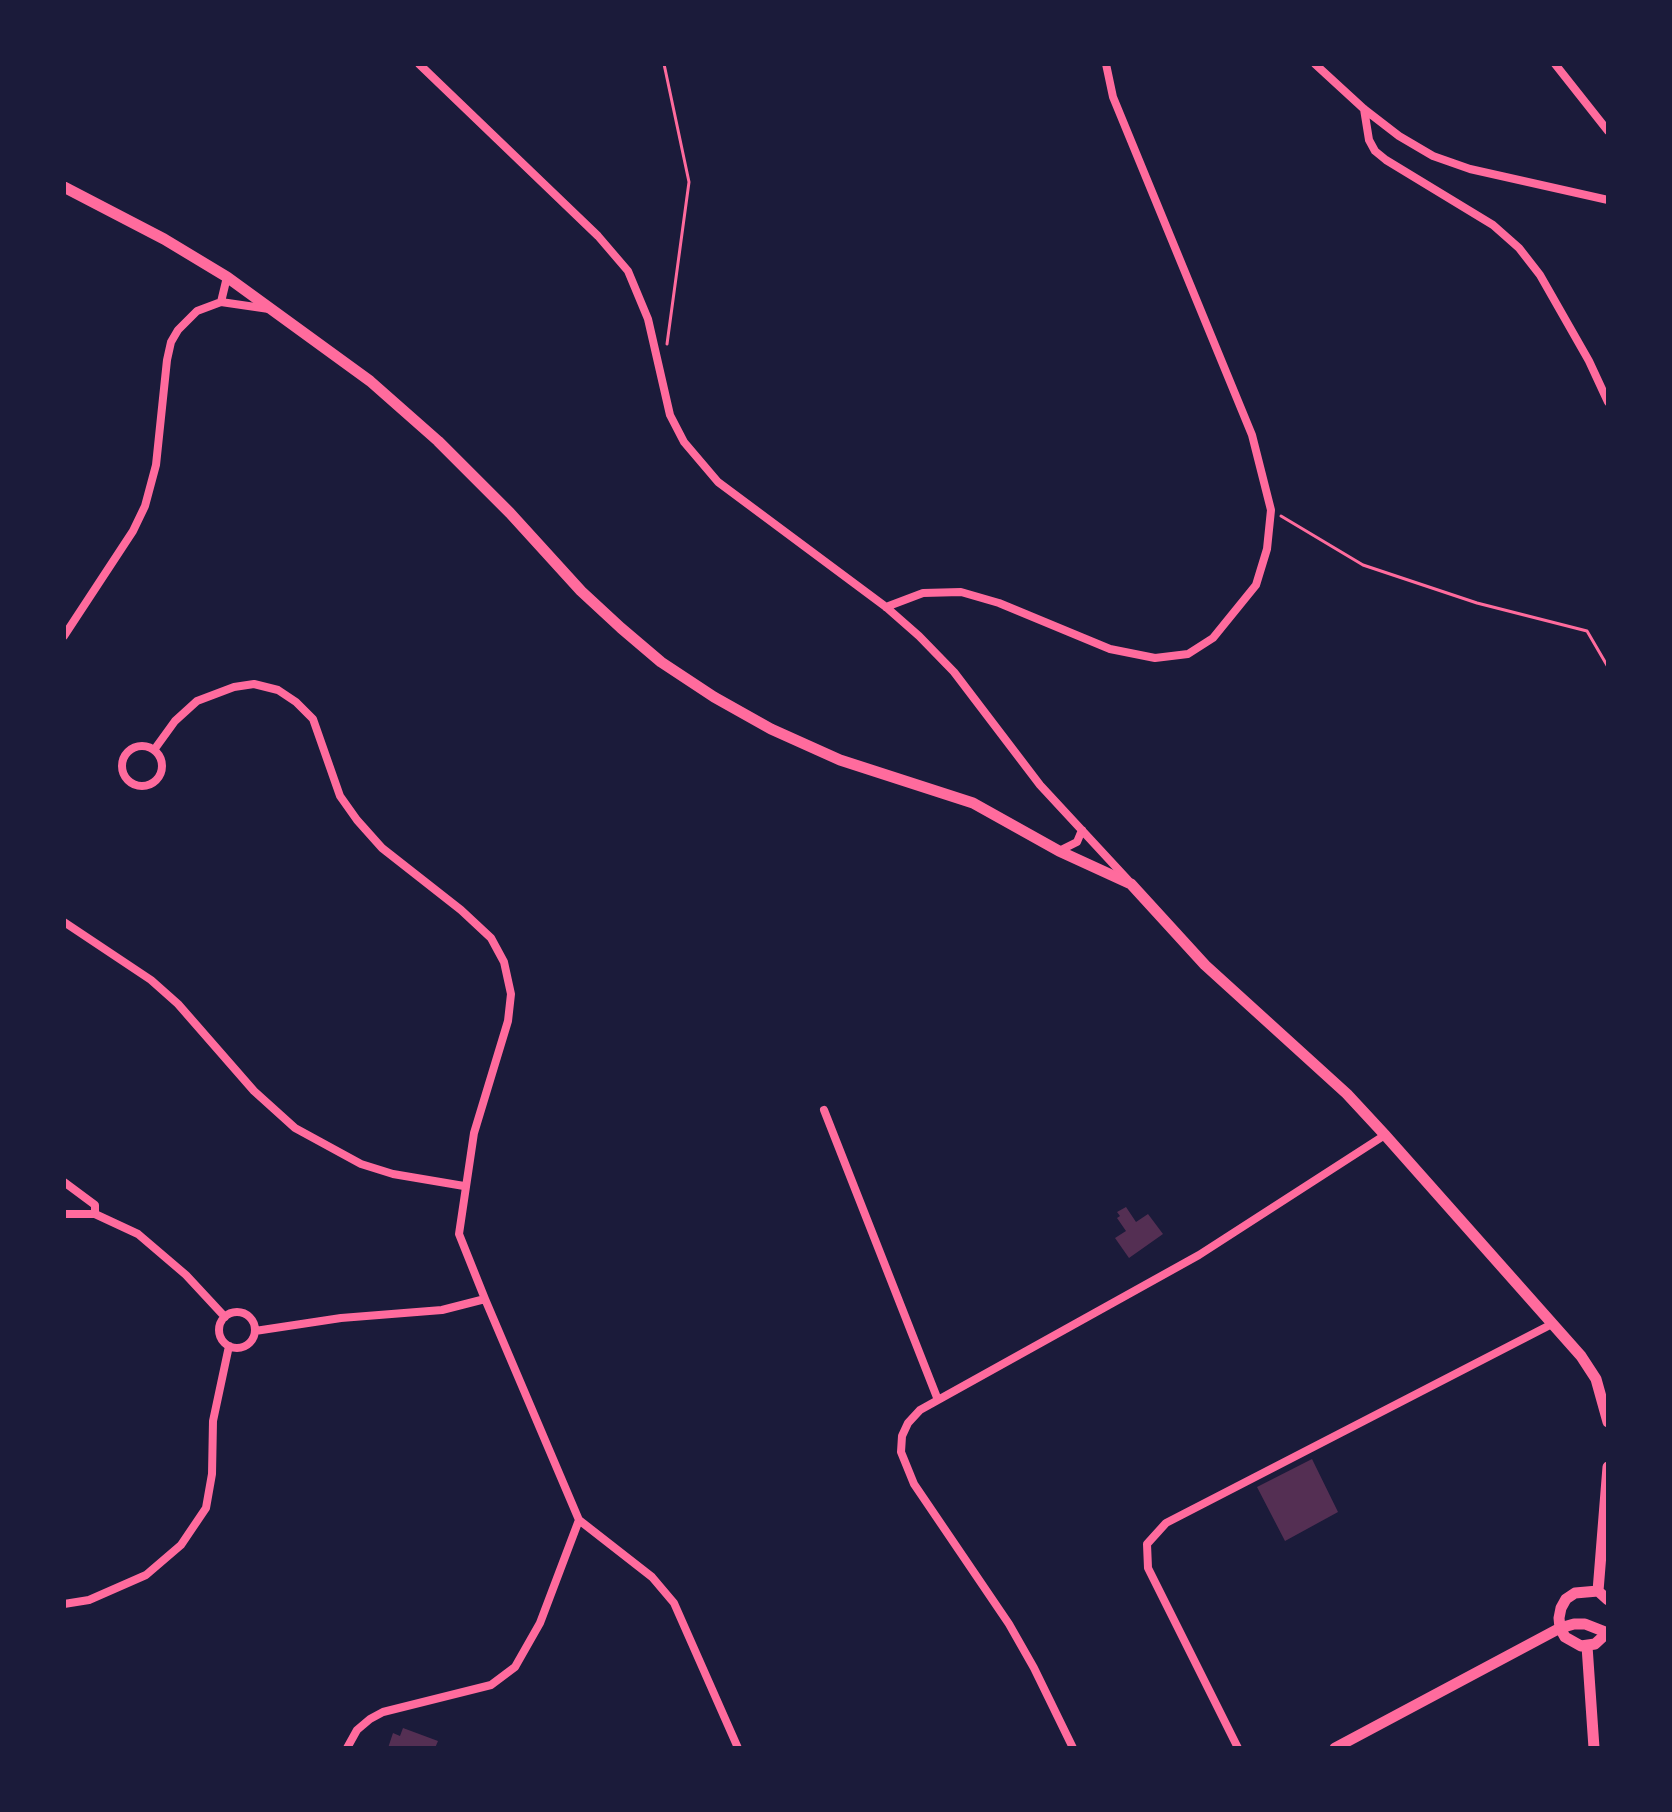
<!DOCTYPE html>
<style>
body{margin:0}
#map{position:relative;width:1672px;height:1812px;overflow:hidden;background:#1b1b3a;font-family:Roboto,sans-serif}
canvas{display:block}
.frame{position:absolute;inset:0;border:66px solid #1b1b3a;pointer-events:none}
</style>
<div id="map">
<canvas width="1672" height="1812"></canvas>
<div class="frame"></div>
</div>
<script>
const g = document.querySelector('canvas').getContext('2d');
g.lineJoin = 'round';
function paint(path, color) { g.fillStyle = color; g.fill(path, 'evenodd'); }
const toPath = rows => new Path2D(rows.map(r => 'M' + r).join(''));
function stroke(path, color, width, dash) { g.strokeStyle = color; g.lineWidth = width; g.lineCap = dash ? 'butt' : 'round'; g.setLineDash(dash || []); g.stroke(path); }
const building = toPath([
 [1126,1207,1136,1222,1148,1214,1163,1234,1129,1258,1115,1238,1126,1231,1117,1218,1120,1216,1117,1212],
 [1312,1459,1338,1512,1285,1541,1257,1487],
 [403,1728,438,1741,435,1748,388,1748,393,1733,400,1736]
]);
const path = toPath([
 [664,64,689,182,667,344],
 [1281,516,1363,565,1477,603,1587,631,1608,667]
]);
const minor = toPath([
 [419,64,598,236,628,271,648,319,670,415,684,442,718,482,886,607,919,636,954,672,1040,785,1128,880],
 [1315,64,1364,109,1399,136,1433,156,1470,169,1608,200],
 [1555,64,1608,131],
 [1364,109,1369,140,1375,151,1386,160,1493,225,1519,248,1540,275,1589,361,1608,402],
 [221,302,227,277],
 [886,607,923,593,961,592,999,603,1110,649,1155,658,1188,654,1213,638,1256,585,1267,549,1271,510,1252,435,1113,97,1106,64],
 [64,636,133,531,145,506,156,465,167,360,171,342,178,330,197,311,221,302,269,309],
 '122 766a20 20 0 1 1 40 0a20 20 0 1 1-40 0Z',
 [154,750,175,721,197,701,234,687,254,684,278,690,296,702,313,719,340,796,357,820,382,848,461,910,491,938,504,962,511,994,508,1021,474,1133,459,1234,485,1299,579,1520,652,1577,674,1603,738,1748],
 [1059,851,1077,842,1082,830],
 [64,922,151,980,178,1004,254,1091,295,1128,361,1164,393,1174,464,1186],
 [824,1110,938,1400],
 [64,1182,95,1205,95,1214],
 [64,1214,95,1214,138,1234,186,1275,225,1317],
 '219 1330a18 18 0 1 1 36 0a18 18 0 1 1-36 0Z',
 [255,1331,341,1318,442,1310,485,1299],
 [64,1604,89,1600,146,1575,181,1545,206,1508,212,1474,213,1421,229,1346],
 [347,1748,357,1730,370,1719,383,1712,491,1685,515,1667,540,1623,579,1520],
 [1073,1748,1034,1668,1009,1624,914,1484,901,1452,902,1436,908,1423,920,1410,1199,1255,1385,1135],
 [1238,1748,1148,1568,1147,1544,1166,1523,1552,1324]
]);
const tertiary = toPath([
 [64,187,164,239,227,277,370,381,438,441,510,513,581,591,621,628,661,662,714,697,771,729,840,760,973,803,1059,851,1131,884,1205,965,1347,1094,1385,1135,1581,1356,1596,1379,1608,1422],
 [1598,1591,1608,1467],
 [1608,1600,1598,1591,1575,1593,1566,1599,1561,1608,1559,1618,1560,1628,1565,1637,1581,1646,1595,1644,1608,1632],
 [1587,1646,1594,1748],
 [1335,1748,1560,1628,1574,1624,1585,1624,1608,1633]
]);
paint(building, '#542f53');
stroke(path, '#ff6b9d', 3);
stroke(minor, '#ff6b9d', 8);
stroke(tertiary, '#ff6b9d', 11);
</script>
